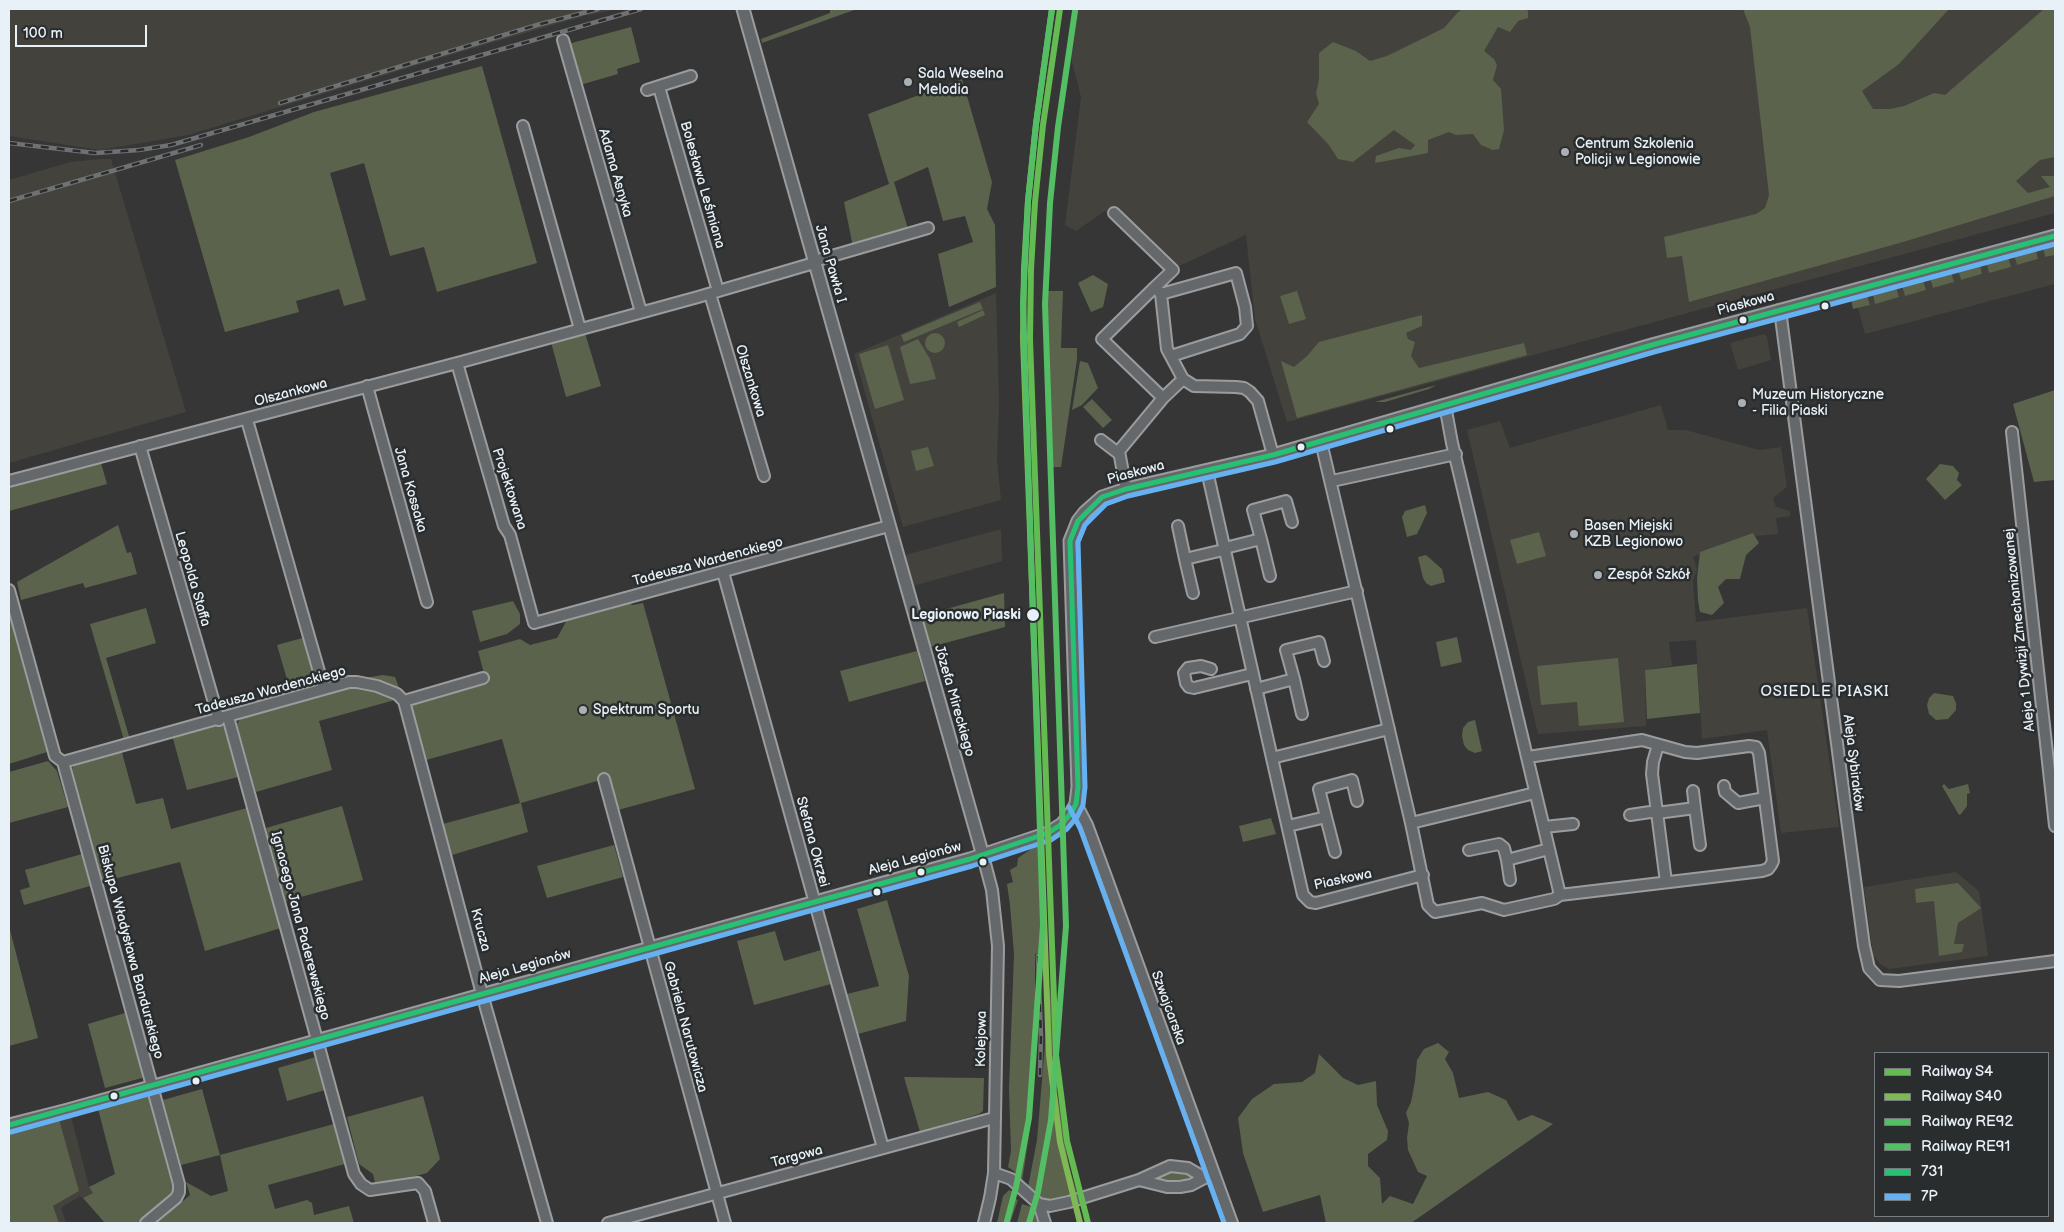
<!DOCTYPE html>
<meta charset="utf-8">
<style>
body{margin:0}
#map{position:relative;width:2064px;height:1232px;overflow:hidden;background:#363636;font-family:"Balsamiq Sans",sans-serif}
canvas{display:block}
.frame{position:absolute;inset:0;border:10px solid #e8f1f8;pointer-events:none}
.legend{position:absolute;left:1874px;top:1052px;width:175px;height:165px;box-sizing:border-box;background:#2a2d2e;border:1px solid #767b7f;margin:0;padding:6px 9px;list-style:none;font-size:15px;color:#e8f1f8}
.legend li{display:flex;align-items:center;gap:10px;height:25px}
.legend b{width:25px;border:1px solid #767b7f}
.scale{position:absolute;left:15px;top:25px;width:132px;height:22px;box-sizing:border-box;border:2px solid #e8f1f8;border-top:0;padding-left:6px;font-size:15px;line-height:18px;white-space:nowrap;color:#e8f1f8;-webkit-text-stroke:4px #2a2d2e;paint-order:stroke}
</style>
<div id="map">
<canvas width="2064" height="1232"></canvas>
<div class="frame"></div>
<ul class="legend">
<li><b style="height:6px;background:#63bb52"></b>Railway S4</li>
<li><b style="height:6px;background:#7eb956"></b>Railway S40</li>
<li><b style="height:6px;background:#54be64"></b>Railway RE92</li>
<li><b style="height:6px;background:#54be64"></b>Railway RE91</li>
<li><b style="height:6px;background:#26c172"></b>731</li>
<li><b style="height:6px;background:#66b1f2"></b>7P</li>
</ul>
<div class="scale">100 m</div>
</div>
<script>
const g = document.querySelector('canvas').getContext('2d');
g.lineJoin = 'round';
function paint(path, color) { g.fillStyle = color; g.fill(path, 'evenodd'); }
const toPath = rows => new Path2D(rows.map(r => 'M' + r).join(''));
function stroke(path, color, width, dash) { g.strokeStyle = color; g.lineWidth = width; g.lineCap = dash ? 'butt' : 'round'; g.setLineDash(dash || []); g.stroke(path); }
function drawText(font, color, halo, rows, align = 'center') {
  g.font = font + ' "Balsamiq Sans",sans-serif'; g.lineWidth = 5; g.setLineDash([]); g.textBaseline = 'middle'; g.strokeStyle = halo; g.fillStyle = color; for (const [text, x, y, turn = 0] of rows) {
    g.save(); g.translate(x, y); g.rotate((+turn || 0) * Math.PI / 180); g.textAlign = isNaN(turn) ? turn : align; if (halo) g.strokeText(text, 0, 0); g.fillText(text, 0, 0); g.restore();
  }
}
const built = toPath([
 [9,9,618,9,584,16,477,47,188,135,100,150,9,136],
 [1078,9,2055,9,2055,213,1287,422,1255,319,1246,235,1179,266,1120,209,1110,217,1105,211,1076,231,1065,225,1081,97,1071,58],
 [101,159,111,159,186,412,9,463,9,180,70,162],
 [2043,247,2045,257,2055,255,2055,284,1865,334,1858,308,1870,305,1867,295,1873,294,1876,303,1898,297,1896,287,1902,286,1905,295,1926,290,1923,280,1930,278,1933,288,1953,282,1951,272,1958,270,1961,280,1982,274,1980,264,1986,262,1989,273,2010,267,2008,257,2014,255,2017,265,2038,259,2036,249],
 [996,293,999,402,997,460,1001,500,903,527,854,354],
 [1764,334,1767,337,1771,360,1738,370,1730,343],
 [1661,405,1668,430,1686,430,1759,450,1781,447,1787,487,1773,498,1776,507,1790,511,1790,516,1776,518,1778,534,1743,537,1693,557,1697,569,1693,581,1696,622,1807,608,1839,827,1781,833,1767,730,1702,739,1696,640,1669,642,1672,666,1645,670,1646,726,1538,734,1467,430,1500,421,1510,448],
 [1001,529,1002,561,913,586,905,555],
 [1956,872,1979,891,1988,956,1889,969,1880,964,1873,955,1864,887],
 [71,1116,89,1187,93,1193,83,1198,80,1196,61,1208,66,1223,59,1223,53,1206,79,1191,59,1119]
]);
const green = toPath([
 [833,9,857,9,762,43,761,39,830,13,830,10],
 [1463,9,1525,9,1528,11,1528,18,1518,21,1510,32,1498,27,1484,51,1494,59,1497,65,1493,80,1501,89,1504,130,1499,149,1493,150,1481,145,1473,134,1456,135,1449,132,1428,140,1428,153,1375,163,1376,156,1399,148,1411,150,1415,145,1394,130,1353,162,1338,159,1329,145,1307,122,1319,104,1316,93,1319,80,1319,53,1333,42,1356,51,1370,61,1387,56,1444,28,1458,12],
 [1743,9,1949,9,1899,64,1862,91,1873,109,1890,109,1904,106,1934,93,1945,95,2044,9,2055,9,2055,157,2040,160,2016,181,2028,193,2050,187,2041,176,2055,176,2055,196,1903,242,1689,302,1682,256,1667,258,1664,237,1756,214,1765,208,1769,195,1750,27],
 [631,27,640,62,617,69,618,74,580,85,568,44],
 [482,66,537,263,437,292,424,247,390,256,364,163,330,173,366,300,344,306,339,289,296,301,299,312,225,332,175,160,249,137,314,112],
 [962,79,992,182,987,209,995,225,996,287,949,307,938,254,973,242,965,216,943,221,928,167,894,182,909,232,853,247,844,202,889,184,868,114],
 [2055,244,2055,255,2045,257,2043,247],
 [2036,249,2038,259,2017,265,2014,255],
 [2008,257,2011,267,1989,273,1986,262],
 [1980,264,1982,274,1961,280,1958,270],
 [1951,272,1954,282,1933,288,1930,278],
 [1093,275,1108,284,1103,307,1091,312,1078,283],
 [1923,280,1926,290,1905,296,1902,286],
 [1896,287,1899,297,1875,304,1873,294],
 [1046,291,1063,291,1061,348,1077,348,1077,359,1061,467,1050,467],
 [1297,291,1306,319,1289,324,1280,296],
 [1867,295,1870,305,1853,309,1851,299],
 [980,302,983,309,904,342,901,335],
 [983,310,985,315,959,327,957,322],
 [1422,315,1422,326,1406,333,1408,339,1415,342,1411,356,1419,368,1524,343,1527,355,1297,418,1281,361,1294,367,1307,356,1319,342],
 [585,333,601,386,566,397,551,342],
 '925 343a10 10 0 1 1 20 0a10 10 0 1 1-20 0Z',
 [918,339,930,359,936,379,910,384,900,347],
 [888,345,904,400,875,409,859,354],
 [1080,361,1088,363,1098,388,1082,405,1072,410],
 [1436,385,1429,389,1385,402,1375,402],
 [2055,390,2055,480,2034,482,2013,404],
 [1092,399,1112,420,1103,428,1083,407],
 [928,447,934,466,916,471,911,451],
 [101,463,107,484,9,511,9,488],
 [1940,464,1953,466,1959,473,1957,480,1962,485,1945,500,1926,479],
 [1425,505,1427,513,1417,534,1407,537,1402,517,1405,511],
 [118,525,127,553,131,552,137,574,85,588,83,583,21,600,17,582],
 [1539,532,1546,556,1517,564,1510,540],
 [1753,533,1759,543,1746,555,1740,579,1726,579,1718,587,1724,603,1712,615,1700,612,1698,600,1697,578,1700,552],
 [1426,555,1442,569,1445,582,1431,586,1426,583,1423,578,1418,557],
 [1004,593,1005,627,930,647,921,616],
 [513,601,520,614,520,624,507,634,480,642,472,611],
 [625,602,633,605,643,603,695,789,618,810,609,778,604,779,521,803,528,832,452,855,443,824,520,803,502,739,426,760,411,704,486,681,478,651,520,639,530,645,557,638,568,618],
 [146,608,156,643,106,658,129,736,132,738,124,740,90,624],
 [9,614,47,752,9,764],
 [306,637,321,685,291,693,277,645],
 [1457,637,1462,662,1441,667,1436,642],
 [917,651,925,681,849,702,840,671],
 [1618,658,1624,722,1579,726,1577,702,1541,705,1537,666],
 [1697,664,1700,713,1647,719,1645,670],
 [383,675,395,677,400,690,364,678],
 [355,684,388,694,395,700,319,721,332,770,256,792,237,724,242,716],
 [1934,693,1953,696,1956,703,1956,710,1948,719,1936,720,1929,714,1927,705,1929,698],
 [1475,720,1482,751,1475,753,1468,750,1464,745,1462,736,1463,728,1468,722],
 [217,723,225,728,238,777,187,790,172,735],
 [121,749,136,804,163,798,171,829,247,808,281,928,205,951,180,862,102,882,72,769,75,762],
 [48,761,57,771,68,807,9,823,9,772],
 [1944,784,1949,789,1968,784,1970,793,1967,794,1967,806,1961,814,1959,815,1942,786],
 [342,806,363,880,286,901,266,828],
 [1271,818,1276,834,1243,842,1239,826],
 [614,845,623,877,547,898,537,866],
 [1034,847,1039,847,1041,953,1035,954,1035,1071,1029,1135,1022,1182,1014,1175,1015,1172,1008,1167,1011,1151,1009,1089,1014,954,1010,905,1007,884,1013,882,1010,870,1017,866,1018,858],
 [82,854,90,886,24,905,20,890,30,887,25,870],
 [1958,883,1981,908,1958,923,1954,944,1964,944,1962,952,1939,956,1934,901,1916,903,1915,889],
 [887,900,909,976,906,1021,858,1034,847,994,879,986,857,909],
 [9,926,38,1038,9,1046],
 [775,931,784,961,821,950,831,984,754,1005,737,941],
 [1050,985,1057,1092,1069,1167,1078,1196,1055,1201,1046,1201,1039,1197,1028,1187,1037,1140],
 [125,1013,143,1076,142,1078,105,1088,88,1024],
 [1438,1043,1449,1052,1445,1059,1453,1073,1459,1098,1488,1092,1506,1100,1518,1121,1532,1115,1553,1124,1411,1223,1326,1223,1320,1195,1263,1212,1243,1153,1238,1118,1252,1099,1274,1084,1302,1082,1315,1073,1319,1054,1343,1078,1358,1085,1376,1081,1377,1105,1388,1131,1387,1140,1368,1154,1368,1166,1380,1178,1382,1204,1390,1196,1413,1204,1427,1176,1418,1172,1408,1150,1407,1138,1409,1123,1406,1113,1411,1102,1415,1081,1417,1060,1424,1049],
 [316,1057,325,1090,287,1101,278,1068],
 [904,1077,984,1078,983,1111,979,1114,920,1132],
 [202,1089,220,1155,334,1124,345,1164,268,1185,275,1209,307,1200,312,1203,314,1215,349,1206,354,1223,157,1223,190,1195,186,1182,211,1196,228,1191,220,1155,181,1165,163,1100],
 [149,1096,174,1191,137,1223,105,1223,83,1198,93,1193,89,1187,115,1174,98,1109],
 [423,1096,440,1159,427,1173,376,1187,373,1174,359,1164,347,1117],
 [59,1119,79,1191,53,1206,59,1223,9,1223,9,1133],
 [1176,1169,1187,1172,1197,1180,1184,1182,1157,1179,1163,1173],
 [1009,1190,1014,1192,1013,1198,1018,1200,1010,1223,997,1223,1003,1196],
 [1022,1204,1032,1207,1038,1223,1017,1223]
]);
const minor = toPath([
 [563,40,641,312],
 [659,87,718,291],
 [647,90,691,76],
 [523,126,580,329],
 [1114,213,1173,270,1155,287,1161,294,1167,349,1183,379,1194,386,1236,387,1244,388,1250,392,1258,401,1273,455],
 [1155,287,1102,339,1163,398],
 [710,294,764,476],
 [1161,294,1236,273,1245,307,1247,326,1240,334,1171,356],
 [1780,310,1848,827,1864,946,1869,968,1880,980,1899,981,2055,961],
 [457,363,504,526,510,535,534,623,889,526],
 [367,386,427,602],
 [1445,405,1452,443,1560,895,1762,871,1768,869,1771,865,1773,861,1759,753,1756,747,1749,746,1697,753,1685,752,1642,740,1528,757],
 [247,420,324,689],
 [2012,432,2055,826],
 [1101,440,1118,453],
 [1321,442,1411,823,1428,905,1435,912,1482,903,1504,910,1554,899,1560,895],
 [140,446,219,720],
 [1207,471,1303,895,1310,902,1316,903,1423,875],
 [9,481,461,362,698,297,814,263,818,260,928,228],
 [1332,481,1456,454],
 [1126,489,1119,451,1163,398,1183,379],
 [1178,526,1185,559],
 [1261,539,1253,510,1286,501,1292,522],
 [1229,547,1261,539,1270,576],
 [723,572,883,1148],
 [9,590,55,756,63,762],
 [1193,593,1185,559,1219,551],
 [1155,637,1357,591],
 [1211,669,1201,666,1188,668,1184,673,1186,683,1189,687,1194,688,1252,674],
 [1294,679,1302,714],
 [1256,689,1294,679,1286,650,1319,642,1324,661],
 [404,701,482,994,547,1223],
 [228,717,354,1174,361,1184,370,1190,418,1183,425,1191,434,1223],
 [1658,745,1653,762,1652,774,1666,882],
 [1272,758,1389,729],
 [63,762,179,1184,179,1192,176,1198,146,1223],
 [63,762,349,682,357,682,377,686,397,694,404,701,483,678],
 [604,779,725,1223],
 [1724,786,1725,792,1738,803,1765,798],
 [1693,791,1695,808],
 [1076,804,1087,825,1105,874,1232,1223],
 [1657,813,1695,808,1700,845],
 [1630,815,1657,811],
 [1326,817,1319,789,1352,780,1357,801],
 [1411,823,1535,793],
 [1288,826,1326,817,1335,852],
 [1544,827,1573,824],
 [1469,850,1499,844,1504,848,1507,860],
 [983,856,992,890,998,946,994,1173,990,1198,984,1223],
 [1510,880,1507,860,1549,849],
 [994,1173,1011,1179,1039,1204,1045,1223],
 [1139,1180,1167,1187,1180,1187,1191,1185,1208,1176],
 [1039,1204,1050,1206,1069,1202,1139,1180,1170,1166,1188,1168,1205,1178],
 [608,1223,994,1118]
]);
const tertiary = toPath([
 [743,9,983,856],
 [9,1125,68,1110,970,859,1048,833,1062,824,1071,813,1076,804,1078,787,1070,541,1078,521,1085,512,1102,497,1126,489,1273,455,1652,345,2055,236]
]);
const rail = toPath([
 [280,103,537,25,598,9],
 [9,143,95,153,139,150,171,145,641,9],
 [9,201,201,145],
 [1038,956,1041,1036,1040,1075]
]);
const bus1 = toPath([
 [9,1125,970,859,1048,833,1062,824,1071,813,1076,804,1078,787,1070,541,1078,521,1102,497,1126,489,1273,455,1652,345,2055,236]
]);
const bus2 = toPath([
 [1069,807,1080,828,1224,1223],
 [11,1132,972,866,1051,840,1067,829,1077,817,1083,805,1085,787,1078,542,1085,525,1106,504,1128,496,1275,462,1654,352,2055,244]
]);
const rail1 = toPath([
 [1060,9,1043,125,1035,202,1031,269,1030,339,1056,1055,1067,1141,1088,1223]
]);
const rail2 = toPath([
 [1052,9,1036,124,1028,201,1024,269,1023,339,1049,1055,1060,1142,1080,1223]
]);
const rail3 = toPath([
 [1007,1221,1016,1187,1029,1118,1043,925,1023,304,1028,201,1036,124,1052,9]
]);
const rail4 = toPath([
 [1029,1223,1038,1192,1051,1120,1066,926,1045,304,1050,203,1058,127,1075,11]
]);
const markers = [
 [908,82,5,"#aab0b4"],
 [1565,152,5,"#aab0b4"],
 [1825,306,4.5,"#e8f1f8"],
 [1743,320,4.5,"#e8f1f8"],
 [1742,403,5,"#aab0b4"],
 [1390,429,4.5,"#e8f1f8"],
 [1301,447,4.5,"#e8f1f8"],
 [1574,534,5,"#aab0b4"],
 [1598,575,5,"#aab0b4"],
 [1033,615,7,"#e8f1f8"],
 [583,710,5,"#aab0b4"],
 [983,862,4.5,"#e8f1f8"],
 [921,872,4.5,"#e8f1f8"],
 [877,892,4.5,"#e8f1f8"],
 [196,1081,4.5,"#e8f1f8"],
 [114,1096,4.5,"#e8f1f8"]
];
const poiNames = [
 ["Sala Weselna",918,74],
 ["Melodia",918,90],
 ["Centrum Szkolenia",1575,144],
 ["Policji w Legionowie",1575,160],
 ["Muzeum Historyczne",1752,395],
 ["- Filia Piaski",1752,411],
 ["Basen Miejski",1584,526],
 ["KZB Legionowo",1584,542],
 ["Zespół Szkół",1608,575],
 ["Spektrum Sportu",593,710]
];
const streetNames = [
 ["Adama Asnyka",615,173,74],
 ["Bolesława Leśmiana",702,185,74],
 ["Jana Pawła I",830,264,74],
 ["Piaskowa",1746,304,-15],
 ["Olszankowa",750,381,73],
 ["Olszankowa",291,393,-15],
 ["Piaskowa",1136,473,-15],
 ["Projektowana",509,489,72],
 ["Jana Kossaka",410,490,74],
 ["Tadeusza Wardenckiego",708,562,-15],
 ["Leopolda Staffa",192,579,74],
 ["Aleja 1 Dywizji Zmechanizowanej",2020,630,-96],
 ["Tadeusza Wardenckiego",271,691,-15],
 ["Józefa Mireckiego",954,701,74],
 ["Aleja Sybiraków",1853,763,83],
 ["Stefana Okrzei",812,842,75],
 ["Aleja Legionów",915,859,-15],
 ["Piaskowa",1343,880,-12],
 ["Ignacego Jana Paderewskiego",300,926,75],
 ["Krucza",480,930,75],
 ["Biskupa Władysława Bandurskiego",130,952,75],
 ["Aleja Legionów",525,967,-16],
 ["Szwajcarska",1168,1008,70],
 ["Gabriela Narutowicza",685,1027,75],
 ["Kolejowa",982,1039,-89],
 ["Targowa",797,1157,-15]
];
const stopNames = [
 ["Legionowo Piaski",1021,615]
];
const neighbourhoodNames = [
 ["OSIEDLE PIASKI",1825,692]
];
paint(built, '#44423c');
paint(green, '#5b634c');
stroke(minor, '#9b9c9e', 14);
stroke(tertiary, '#9b9c9e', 15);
stroke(minor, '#65686b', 10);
stroke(tertiary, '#65686b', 11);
stroke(rail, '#6f7172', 4.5);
stroke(rail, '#2a2d2e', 2.5, [8]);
stroke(bus1, '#26c172', 5);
stroke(bus2, '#66b1f2', 5);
stroke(rail1, '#63bb52', 6);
stroke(rail2, '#7eb956', 6);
stroke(rail3, '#54be64', 6);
stroke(rail4, '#54be64', 6);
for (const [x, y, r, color] of markers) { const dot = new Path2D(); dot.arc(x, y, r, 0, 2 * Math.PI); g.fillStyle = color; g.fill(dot); stroke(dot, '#2a2d2e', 2); }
drawText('14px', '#e8f1f8', '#2a2d2e', poiNames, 'left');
drawText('14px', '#e8f1f8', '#2a2d2e', streetNames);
drawText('bold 14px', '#e8f1f8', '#2a2d2e', stopNames, 'right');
g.letterSpacing = '1px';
drawText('15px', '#e8f1f8', '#2a2d2e', neighbourhoodNames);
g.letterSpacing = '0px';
</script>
